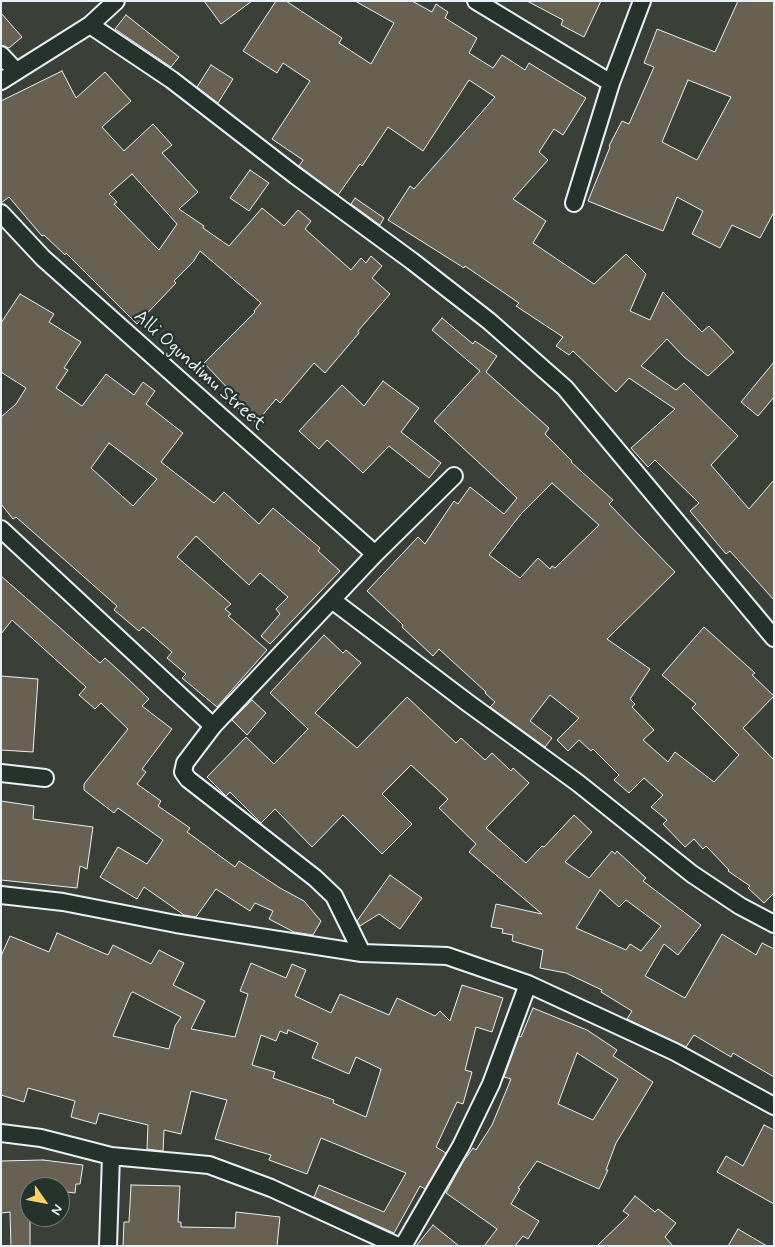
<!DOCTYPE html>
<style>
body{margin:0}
#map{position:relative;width:775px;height:1247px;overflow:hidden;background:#3a4038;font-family:Mynerve,sans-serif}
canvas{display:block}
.frame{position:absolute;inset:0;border:2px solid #e8f1f8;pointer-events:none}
.north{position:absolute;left:20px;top:1177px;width:50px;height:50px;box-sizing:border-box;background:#26332d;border:1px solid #747f7e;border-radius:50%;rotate:123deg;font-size:14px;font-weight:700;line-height:20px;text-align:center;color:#e8f1f8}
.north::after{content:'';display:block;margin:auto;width:18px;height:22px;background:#ffd166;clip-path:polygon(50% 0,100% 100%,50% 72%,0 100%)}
</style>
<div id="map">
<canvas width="775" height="1247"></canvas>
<div class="frame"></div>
<div class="north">N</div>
</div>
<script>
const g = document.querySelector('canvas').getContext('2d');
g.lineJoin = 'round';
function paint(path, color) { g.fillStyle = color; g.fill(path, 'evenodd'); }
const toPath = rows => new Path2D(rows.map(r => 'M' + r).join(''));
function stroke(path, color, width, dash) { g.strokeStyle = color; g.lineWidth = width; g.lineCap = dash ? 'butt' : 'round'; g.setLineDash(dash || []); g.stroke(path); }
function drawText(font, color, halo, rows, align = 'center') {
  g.font = font + ' Mynerve,sans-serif'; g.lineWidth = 4.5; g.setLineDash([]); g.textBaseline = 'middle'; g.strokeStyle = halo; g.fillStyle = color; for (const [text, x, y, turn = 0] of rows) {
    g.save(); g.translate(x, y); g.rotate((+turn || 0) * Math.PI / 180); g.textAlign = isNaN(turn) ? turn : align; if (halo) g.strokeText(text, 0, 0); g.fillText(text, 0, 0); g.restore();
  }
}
const building = toPath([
 [204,1,252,1,221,24,204,1],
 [276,1,286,1,342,38,339,43,371,64,394,23,355,1,412,1,432,12,436,4,448,12,445,18,477,38,469,53,493,68,502,55,525,70,529,63,586,98,563,135,554,129,539,152,548,160,513,199,546,221,533,243,594,284,626,254,646,274,630,311,650,320,663,292,702,332,709,326,734,352,708,376,684,357,667,339,641,366,676,390,684,383,738,436,711,465,749,509,774,480,774,600,730,551,726,554,690,511,699,503,655,460,648,467,631,448,675,409,629,378,616,392,573,351,569,355,556,346,563,337,516,306,519,303,465,266,464,268,388,220,410,186,414,189,495,97,469,80,423,151,388,127,362,166,360,164,338,195,299,166,303,160,272,139,310,81,283,63,277,73,243,51,276,1],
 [527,1,601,1,584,37,561,25,563,20,527,1],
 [738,1,774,1,774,212,760,238,732,225,720,248,692,234,703,211,677,197,663,231,588,201,610,147,609,146,622,121,629,124,654,67,644,63,657,29,715,52,738,1],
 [688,80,731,97,697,160,662,142,688,80],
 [1,13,22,37,9,48,1,45,1,13],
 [126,15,179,57,171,67,115,29,126,15],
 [211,65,233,79,218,103,197,87,211,65],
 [62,71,76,98,105,72,131,101,102,127,124,151,153,124,172,145,162,153,198,192,179,209,204,226,203,228,229,246,262,208,284,226,298,210,311,221,305,229,351,270,361,258,366,263,371,256,382,266,372,278,390,294,358,331,359,333,325,373,314,363,280,403,276,399,256,423,229,401,234,395,204,363,255,312,254,311,261,303,200,251,193,262,174,281,176,283,137,324,66,253,65,255,44,235,42,236,9,197,1,203,1,101,62,71],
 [132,174,177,224,159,250,114,204,117,202,109,194,132,174],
 [250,170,269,183,249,211,230,198,250,170],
 [355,198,384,218,380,225,351,204,355,198],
 [20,294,54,314,49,322,81,342,64,368,68,370,56,388,82,406,106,374,134,395,143,382,155,391,146,404,183,433,161,462,214,503,224,492,259,524,273,508,320,548,318,551,340,571,270,644,261,636,280,614,276,609,288,597,260,573,249,585,196,536,177,557,231,604,225,609,231,614,228,616,267,650,217,707,182,678,186,674,167,658,172,652,143,627,139,631,114,610,117,606,16,517,13,519,1,504,1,417,16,404,26,388,1,372,1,323,20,294],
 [109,443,157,479,133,506,91,468,109,443],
 [442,318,473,344,475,341,497,356,486,372,549,428,545,434,572,461,571,462,613,500,609,504,675,572,607,639,650,669,630,699,635,704,632,707,654,730,643,740,668,762,675,752,714,782,739,755,692,708,696,704,662,675,704,627,755,673,752,675,774,696,743,728,774,760,774,893,764,903,748,888,750,886,728,871,729,870,706,846,703,849,694,839,685,847,663,824,667,820,651,807,663,795,644,778,629,793,614,780,619,775,593,749,591,751,579,740,568,751,557,740,579,718,550,695,530,721,552,738,545,747,490,707,495,702,485,693,486,692,439,649,433,656,402,627,403,625,367,591,418,537,425,544,454,501,458,504,470,487,504,514,517,498,434,421,480,371,432,330,442,318],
 [552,483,599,525,555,568,552,566,550,569,538,558,520,578,489,555,521,514,552,483],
 [774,362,774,397,758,416,741,402,774,362],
 [383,381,419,408,401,432,441,463,429,478,389,446,363,473,327,440,319,449,299,431,342,385,364,406,383,381],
 [1,576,100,663,105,658,127,678,149,699,142,706,172,729,142,769,146,772,137,784,161,801,158,806,190,828,187,832,235,867,239,861,280,888,304,901,321,921,313,935,294,932,269,919,273,911,255,903,250,911,216,889,196,917,184,915,144,887,137,899,100,877,118,847,147,864,163,840,118,808,114,813,84,790,84,784,128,729,101,703,95,709,79,695,86,687,12,620,1,634,1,576],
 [324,635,343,653,346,650,361,663,315,713,357,748,407,697,456,743,461,738,485,760,492,753,511,771,513,768,529,783,486,828,526,863,542,846,544,847,574,815,592,832,565,862,589,878,612,851,615,854,617,851,646,878,643,881,701,925,678,955,664,944,645,976,685,998,722,934,756,955,762,943,774,949,774,1077,733,1053,731,1057,694,1035,686,1047,627,1019,632,1011,601,992,602,990,566,973,540,968,543,950,512,941,513,935,502,933,503,929,491,927,496,904,542,914,469,852,476,844,439,808,448,799,411,765,382,794,412,824,382,854,343,815,312,847,275,809,261,823,230,792,226,796,207,777,246,737,274,764,308,729,270,693,324,635],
 [600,890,619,907,626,900,661,926,641,951,630,944,626,950,576,928,600,890],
 [1,676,38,679,33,752,1,750,1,676],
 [252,700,266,713,247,735,232,720,252,700],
 [1,801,34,806,33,819,93,827,87,869,80,866,77,888,1,880,1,801],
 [390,875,422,898,400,929,379,914,360,926,357,921,390,875],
 [57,933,108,955,113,945,151,964,159,950,184,963,173,985,205,1001,191,1029,235,1037,248,994,240,991,251,963,286,978,292,964,306,970,295,996,331,1013,340,994,389,1015,397,998,435,1016,440,1011,450,1021,462,985,503,998,492,1032,476,1027,465,1070,472,1072,463,1104,457,1102,436,1147,446,1153,425,1189,420,1186,394,1233,314,1197,319,1185,384,1212,406,1173,321,1138,307,1174,269,1160,271,1155,215,1139,227,1100,191,1091,181,1134,164,1130,163,1151,147,1149,148,1125,99,1113,96,1124,71,1117,75,1101,28,1088,24,1102,1,1095,1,956,10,936,49,952,57,933],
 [133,992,181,1017,175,1026,169,1049,113,1036,131,993,133,992],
 [288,1030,318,1043,312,1058,349,1074,356,1057,381,1069,366,1117,333,1103,334,1100,273,1078,275,1072,252,1065,261,1035,276,1041,280,1031,287,1034,288,1030],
 [533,1008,587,1030,617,1050,613,1056,653,1082,616,1143,606,1170,608,1170,599,1189,537,1161,518,1188,520,1189,511,1204,539,1221,528,1239,523,1236,515,1246,484,1246,497,1229,446,1193,463,1162,473,1148,476,1150,492,1125,511,1079,504,1077,519,1036,521,1037,533,1008],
 [577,1053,618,1079,593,1120,558,1104,577,1053],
 [764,1125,774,1130,774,1204,717,1172,726,1156,743,1166,764,1125],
 [43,1160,83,1165,80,1184,76,1184,75,1193,60,1191,60,1187,30,1187,30,1246,11,1246,10,1212,1,1213,1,1161,43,1160],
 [131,1185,180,1186,178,1222,181,1222,181,1227,235,1228,236,1212,280,1217,277,1246,123,1246,124,1222,129,1222,131,1185],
 [635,1196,655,1212,658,1209,676,1223,665,1237,673,1246,597,1246,629,1215,623,1211,635,1196],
 [433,1225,459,1246,416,1246,433,1225],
 [738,1229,767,1246,728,1246,738,1229]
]);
const street = toPath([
 [476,1,611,83],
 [90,25,172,80,296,176,412,261,489,321,565,388,774,638],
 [1,55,16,71],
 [1,81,90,25,116,1],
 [574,203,611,83,642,1],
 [1,213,43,258,375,554],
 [1,529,213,726],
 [332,600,468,703,578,783,692,874,740,906,774,924],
 [1,773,45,778],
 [1,895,63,902,176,924,362,953,447,956,528,984,675,1052,774,1106],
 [362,953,334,896,315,878,188,779,183,772,185,763,213,726,375,554,454,476],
 [1,1133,41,1138,111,1156,209,1165,271,1188,398,1246],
 [108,1246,111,1156],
 [403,1246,461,1146,491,1084,528,984]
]);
const streetNames = [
 ["Alli Ogundimu Street",199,371,42]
];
paint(building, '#686051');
stroke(building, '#e8f1f8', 1);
stroke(street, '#e8f1f8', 20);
stroke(street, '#26332d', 16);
drawText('19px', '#e8f1f8', '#26332d', streetNames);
</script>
